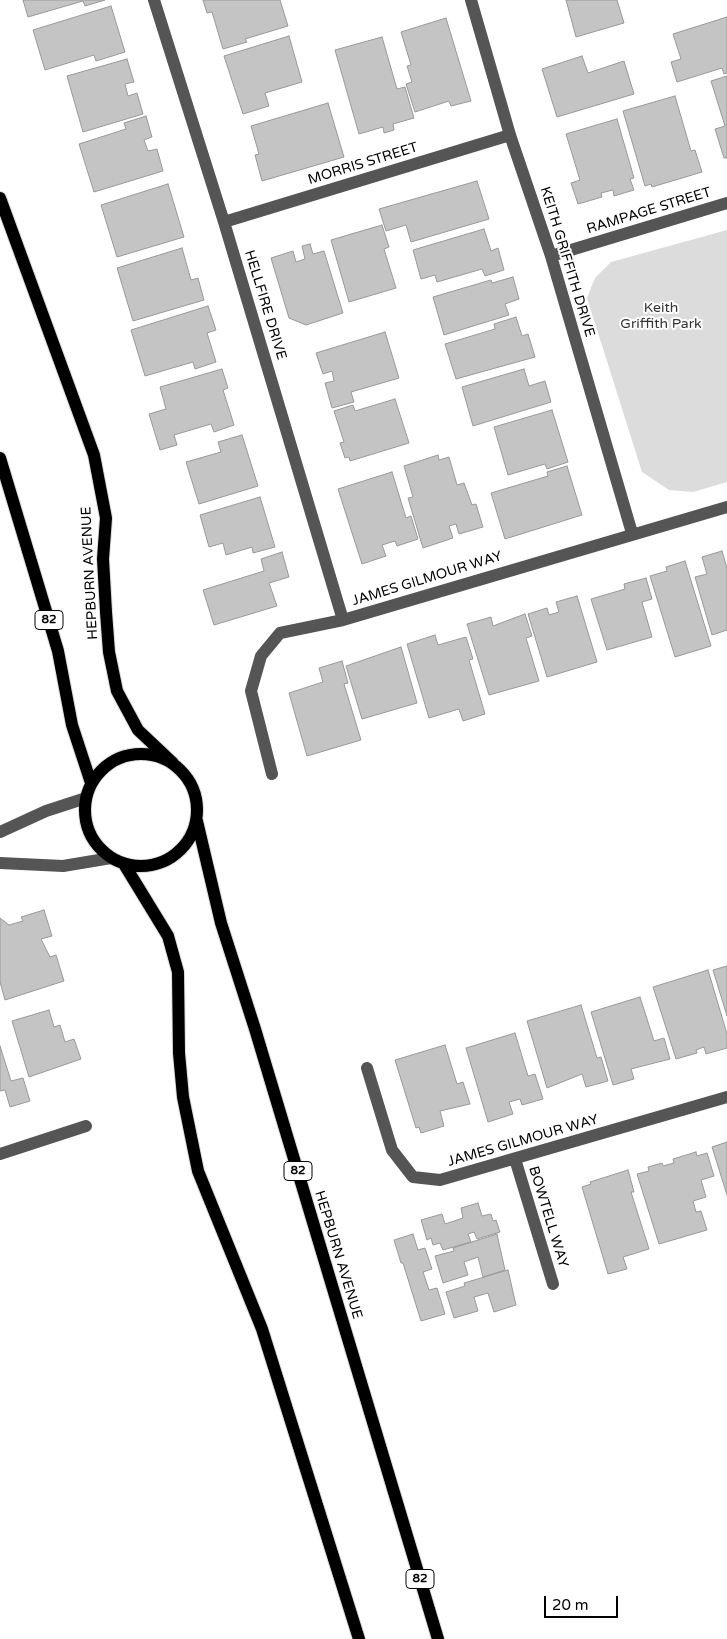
<!DOCTYPE html>
<style>
body{margin:0}
#map{position:relative;width:727px;height:1639px;overflow:hidden;background:#fff;font-family:"Varela Round",sans-serif}
canvas{display:block}
.scale{position:absolute;left:544px;top:1596px;width:74px;height:22px;box-sizing:border-box;border:2px solid #000;border-top:0;padding-left:6px;font-size:15px;line-height:18px;white-space:nowrap;color:#000;-webkit-text-stroke:4px #fff;paint-order:stroke}
</style>
<div id="map">
<canvas width="727" height="1639"></canvas>
<div class="scale">20 m</div>
</div>
<script>
const g = document.querySelector('canvas').getContext('2d');
g.lineJoin = 'round';
function paint(path, color) { g.fillStyle = color; g.fill(path, 'evenodd'); }
const toPath = rows => new Path2D(rows.map(r => 'M' + r).join(''));
function stroke(path, color, width, dash) { g.strokeStyle = color; g.lineWidth = width; g.lineCap = dash ? 'butt' : 'round'; g.setLineDash(dash || []); g.stroke(path); }
function drawText(font, color, halo, rows, align = 'center') {
  g.font = font + ' "Varela Round",sans-serif'; g.lineWidth = 4; g.setLineDash([]); g.textBaseline = 'middle'; g.strokeStyle = halo; g.fillStyle = color; for (const [text, x, y, turn = 0] of rows) {
    g.save(); g.translate(x, y); g.rotate((+turn || 0) * Math.PI / 180); g.textAlign = isNaN(turn) ? turn : align; if (halo) g.strokeText(text, 0, 0); g.fillText(text, 0, 0); g.restore();
  }
}
const green = toPath([
 [727,230,727,482,693,492,669,490,642,472,587,298,595,278,611,262]
]);
const building = toPath([
 [23,0,105,0,85,6,83,1,28,17,23,0],
 [203,0,280,0,288,26,245,39,247,42,223,49,212,12,207,13,203,0],
 [566,0,617,0,624,23,576,37,566,0],
 [111,6,125,52,96,61,94,55,45,70,33,30,111,6],
 [727,17,727,73,724,74,722,68,677,82,671,62,681,59,673,34,727,17],
 [446,18,471,101,451,106,449,101,415,112,406,84,412,82,407,66,411,65,401,32,446,18],
 [289,36,302,82,265,93,269,106,243,114,224,56,289,36],
 [382,37,397,89,405,87,414,118,393,124,394,130,384,133,383,127,359,134,335,50,382,37],
 [582,56,588,73,624,61,634,94,557,117,542,69,582,56],
 [127,59,134,82,125,84,128,96,137,93,143,114,83,132,67,76,127,59],
 [727,76,727,158,724,158,715,129,725,126,711,81,727,76],
 [675,96,691,151,695,150,702,172,652,187,651,184,645,186,623,111,675,96],
 [328,103,344,157,262,181,255,155,259,154,251,126,328,103],
 [146,116,152,137,144,140,148,151,157,149,163,171,94,192,79,144,126,129,124,123,146,116],
 [617,119,634,178,630,179,634,190,614,196,613,190,601,193,602,197,578,204,571,183,580,180,566,134,617,119],
 [477,181,489,219,411,242,406,225,386,231,379,209,477,181],
 [168,184,184,237,117,257,101,205,168,184],
 [382,225,389,247,384,249,396,288,349,302,331,240,382,225],
 [484,229,491,251,498,248,504,270,485,276,482,269,437,282,435,275,421,279,413,250,484,229],
 [310,244,313,254,324,251,343,313,306,325,289,318,271,258,293,251,296,262,305,259,302,246,310,244],
 [182,248,191,280,198,278,204,300,133,321,117,268,182,248],
 [513,277,519,299,505,304,509,315,444,335,433,297,491,280,492,283,513,277],
 [208,306,216,330,207,333,216,362,195,369,193,362,145,376,131,330,208,306],
 [516,317,522,336,528,334,535,357,456,379,445,344,495,329,494,324,516,317],
 [385,332,399,378,351,392,354,402,332,408,325,383,334,381,332,371,323,374,316,353,385,332],
 [222,369,228,388,223,390,234,425,214,432,211,424,174,435,177,445,160,450,149,414,166,409,160,387,222,369],
 [524,369,529,386,545,381,551,402,473,426,462,387,524,369],
 [395,399,409,443,350,461,349,457,345,458,340,443,344,442,334,411,353,405,355,411,395,399],
 [552,410,568,462,547,469,545,464,508,475,494,427,552,410],
 [242,435,258,486,199,504,186,462,221,452,218,442,242,435],
 [438,455,439,460,449,457,457,485,464,483,472,505,476,504,483,527,459,534,456,524,449,526,453,538,423,548,408,498,413,497,404,466,438,455],
 [567,466,582,515,505,539,491,493,548,476,547,472,567,466],
 [392,472,406,518,411,516,418,539,397,546,395,541,382,545,386,556,362,564,338,489,392,472],
 [260,497,275,547,253,553,252,547,226,555,223,543,209,547,200,515,260,497],
 [722,551,727,568,727,630,712,635,695,577,707,574,702,557,722,551],
 [282,552,289,577,269,583,277,606,214,625,203,590,264,571,261,559,282,552],
 [685,561,711,646,675,657,650,576,667,571,666,567,685,561],
 [646,578,652,599,642,602,652,637,607,650,591,599,625,589,624,584,646,578],
 [577,596,597,662,547,677,528,614,547,608,549,615,559,612,556,602,577,596],
 [525,614,532,636,526,638,539,681,489,695,467,624,491,617,493,626,525,614],
 [435,635,438,645,466,637,473,659,469,660,485,714,463,721,459,709,429,718,407,644,435,635],
 [401,647,417,703,362,719,346,666,401,647],
 [342,661,348,683,344,684,361,740,307,756,289,693,323,682,319,668,342,661],
 [44,910,52,936,41,939,50,957,56,955,64,981,5,1000,0,982,0,918,9,925,23,921,21,917,44,910],
 [727,966,727,1016,713,970,727,966],
 [708,970,727,1034,727,1048,706,1054,704,1047,696,1050,697,1053,676,1059,653,987,708,970],
 [640,997,654,1041,664,1038,670,1059,631,1069,634,1079,613,1085,591,1012,640,997],
 [581,1005,597,1058,601,1057,608,1081,586,1087,582,1074,547,1088,527,1021,581,1005],
 [49,1010,54,1027,60,1025,65,1042,74,1039,81,1059,29,1077,12,1021,49,1010],
 [515,1033,528,1076,535,1074,543,1099,522,1105,520,1099,509,1102,513,1114,488,1122,466,1048,515,1033],
 [445,1045,457,1084,463,1082,470,1104,440,1111,444,1126,421,1133,419,1127,416,1128,395,1060,445,1045],
 [0,1046,11,1081,23,1078,30,1101,10,1107,5,1090,0,1091,0,1046],
 [727,1142,727,1195,712,1147,727,1142],
 [696,1152,697,1156,707,1153,714,1176,701,1180,706,1197,693,1201,696,1212,701,1211,707,1230,659,1244,637,1174,649,1171,648,1167,662,1163,663,1166,674,1163,673,1159,696,1152],
 [628,1170,634,1192,631,1192,649,1249,623,1257,627,1269,608,1274,582,1187,591,1184,590,1182,628,1170],
 [478,1203,482,1216,491,1214,493,1221,496,1220,500,1232,477,1239,474,1232,468,1234,471,1242,443,1250,440,1243,433,1245,431,1238,427,1240,421,1220,442,1214,445,1224,463,1218,461,1208,478,1203],
 [413,1234,418,1250,425,1248,432,1269,423,1272,429,1290,437,1288,445,1314,421,1321,403,1263,401,1263,394,1240,413,1234],
 [497,1234,505,1270,483,1277,478,1257,464,1262,468,1275,443,1283,435,1256,454,1251,453,1248,497,1234],
 [508,1270,516,1305,494,1312,488,1293,474,1297,478,1311,454,1318,446,1292,465,1286,464,1283,508,1270]
]);
const minor = toPath([
 [154,0,224,222,343,620],
 [471,0,510,135,551,256,632,533],
 [224,222,510,135],
 [551,256,727,203],
 [272,774,251,691,261,656,280,633,343,620,727,507],
 [0,832,46,811,86,798],
 [0,863,63,866,111,858],
 [367,1068,392,1150,413,1177,440,1180,727,1097],
 [0,1154,86,1126],
 [515,1159,553,1284]
]);
const major = toPath([
 [0,198,94,455,106,518,103,559,106,612,109,652,117,691,138,730,173,763],
 [0,458,58,651,72,725,91,783],
 '85 810a56 56 0 1 1 112 0a56 56 0 1 1-112 0Z',
 [197,821,221,923,255,1029,438,1639],
 [124,864,168,936,178,972,179,1053,183,1097,198,1171,262,1329,359,1639]
]);
const shields = [
 [49,620,28],
 [298,1171,28],
 [420,1579,28]
];
const shieldNames = [
 ["82",49,620],
 ["82",298,1171],
 ["82",420,1579]
];
const streetNames = [
 ["MORRIS STREET",363,164,-17],
 ["RAMPAGE STREET",649,211,-17],
 ["KEITH GRIFFITH DRIVE",567,262,73],
 ["HELLFIRE DRIVE",265,305,73],
 ["HEPBURN AVENUE",90,573,-93],
 ["JAMES GILMOUR WAY",427,579,-17],
 ["JAMES GILMOUR WAY",523,1141,-16],
 ["BOWTELL WAY",548,1217,73],
 ["HEPBURN AVENUE",338,1255,73]
];
const parkNames = [
 ["Keith",661,308],
 ["Griffith Park",661,324]
];
paint(green, '#dcdcdc');
paint(building, '#c4c4c4');
stroke(building, '#999', 1);
stroke(major, '#dbdbdb', 14);
stroke(minor, '#555', 12);
stroke(major, '#000', 12);
for (const [x, y, w] of shields) { const box = new Path2D(); box.roundRect(x - w / 2, y - 9.5, w, 19, 4); g.fillStyle = '#fff'; g.fill(box); stroke(box, '#000', 1); }
drawText('bold 12px', '#000', null, shieldNames);
drawText('14px', '#000', '#fff', streetNames);
drawText('14px', '#333', '#fff', parkNames);
</script>
